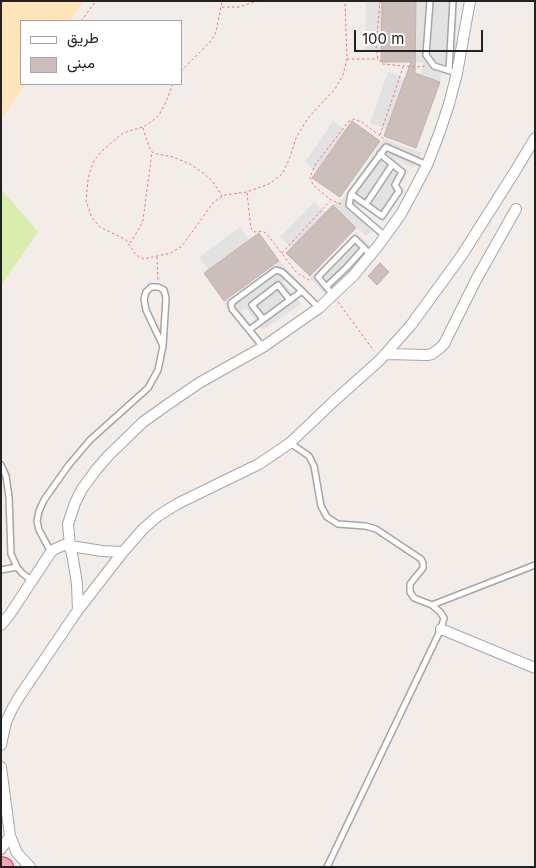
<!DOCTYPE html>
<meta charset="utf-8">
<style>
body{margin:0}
#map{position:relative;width:536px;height:868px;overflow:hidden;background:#f2ede8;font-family:Inter,Vazirmatn,sans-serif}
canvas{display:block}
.frame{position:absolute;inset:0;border:2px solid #222;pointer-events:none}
.legend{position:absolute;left:20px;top:20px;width:162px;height:65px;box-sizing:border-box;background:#fff;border:1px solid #a7a7a7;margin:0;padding:6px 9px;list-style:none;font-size:15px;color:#222}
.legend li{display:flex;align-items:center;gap:10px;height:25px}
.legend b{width:25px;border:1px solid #a7a7a7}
.scale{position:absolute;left:354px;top:30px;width:129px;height:22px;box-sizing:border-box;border:2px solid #222;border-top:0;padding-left:6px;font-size:15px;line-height:18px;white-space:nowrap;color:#222;-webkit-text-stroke:4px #fff;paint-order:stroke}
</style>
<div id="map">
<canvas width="536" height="868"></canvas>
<div class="frame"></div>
<ul class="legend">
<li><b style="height:6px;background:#fff"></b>طريق</li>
<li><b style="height:14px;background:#cbbebb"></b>مبنى</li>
</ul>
<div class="scale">100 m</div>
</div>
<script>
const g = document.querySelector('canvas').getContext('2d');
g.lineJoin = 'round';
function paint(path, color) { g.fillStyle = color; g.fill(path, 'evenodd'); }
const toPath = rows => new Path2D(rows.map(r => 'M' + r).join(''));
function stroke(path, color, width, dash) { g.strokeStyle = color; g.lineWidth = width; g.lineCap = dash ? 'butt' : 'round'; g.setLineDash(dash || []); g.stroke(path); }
const grass = toPath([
 [1,189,38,232,1,285]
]);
const sand = toPath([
 [1,1,84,1,70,21,21,21,21,84,26,84,1,119]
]);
const parking = toPath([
 [366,1,383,1,382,50,365,50],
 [416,1,457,1,456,51,452,76,441,74,440,82,420,74,424,63,415,62],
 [388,72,405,78,386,129,370,123],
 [333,121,345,130,316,171,305,162],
 [384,139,422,153,413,168,392,157,409,171,399,186,404,191,383,222,365,208,355,205,383,230,378,236,372,230,366,236,333,205,343,199],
 [314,202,325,212,291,247,280,237],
 [240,227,250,241,209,271,199,257],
 [356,232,372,247,352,272,326,295,310,278],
 [280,262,318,302,312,307,285,279,283,282,301,304,263,330,246,308,241,311,263,342,256,345,224,304]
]);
const building = toPath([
 [382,1,416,1,415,73,440,82,416,148,384,136,411,62,381,62,382,1],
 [352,121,380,141,340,197,312,178,352,121],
 [333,205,356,228,310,276,286,253,333,205],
 [259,233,279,261,224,301,204,273,259,233],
 [380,263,389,272,377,285,368,276,380,263]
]);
const path = toPath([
 [380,1,376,49,378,59,383,64,416,67,426,66],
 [1,4,3,1],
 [222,7,239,7,254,2,262,1],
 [81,21,96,1],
 [347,59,378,59],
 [181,71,211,41,216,32,222,1],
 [173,84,165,104,159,115,151,122,143,127,123,133,111,143,102,151,94,161,90,171,88,180,86,201,92,218,100,227,126,240,136,255,144,259,171,253,182,246,213,203,219,198,225,195,247,192,269,184,282,174,289,160,296,138,308,118,335,89,343,75,347,59,345,1],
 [143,128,149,147,152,152,157,154,173,157,190,164,202,172,213,182,222,196],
 [380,135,403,67],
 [247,193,251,229,255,232,262,231,266,233,297,273,309,280,312,279],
 [341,204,331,200,313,185,310,177,315,165,348,122,354,119,362,122,384,139],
 [130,243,140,227,143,220,152,152],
 [282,253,330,201],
 [157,257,158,281],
 [338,302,374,351]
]);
const service = toPath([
 [430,1,426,55,434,66,457,73],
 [449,70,453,1],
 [351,194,382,216,399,191,395,185,402,172,380,154],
 [366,204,392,165],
 [385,236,349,205,351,194,386,147,427,165],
 [327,286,346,268,364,248],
 [333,295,318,277,355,239,371,255],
 [263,319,252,305,278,285,290,300],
 [249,330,302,291],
 [263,347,232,309,231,303,276,270,282,272,302,291,319,308],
 [290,443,309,456,314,466,321,506,327,517,338,524,365,526,376,529,421,559,423,563,423,568,410,584,410,592,414,598,432,605,440,612,444,618,441,629,327,867],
 [1,465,6,476,9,497,11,554,17,567,22,573,32,581],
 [51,552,39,530,37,521,39,511,44,500,68,466,90,440,148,388,158,370,163,346,166,298,164,290,158,287,151,287,146,292,144,299,146,310,163,346],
 [1,570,17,567],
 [432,605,535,565]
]);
const minor = toPath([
 [386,354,427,355,432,354,440,348,444,344,477,278,516,209],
 [78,610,77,584,73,559,70,546,68,524,75,503,82,489,96,470,108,456,143,422,167,405,199,383,263,347,319,308,353,276,378,246,401,214,415,188,427,165,439,134,449,104,457,73,470,1],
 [1,625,10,614,51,552,55,549,64,545,102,551,123,552],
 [441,629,535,668],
 [1,745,6,722,12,709,19,697,78,610,123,552,143,529,158,516,177,504,259,464,290,443,334,401,380,360,411,325,462,255,514,173,535,138],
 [1,767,10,836,17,853,30,867],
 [1,849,10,836]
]);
const trunk = toPath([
 [1,866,4,867]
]);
paint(grass, '#d9eead');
paint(sand, '#ffe4ba');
paint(parking, '#e2e2e2');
paint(building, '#cbbebb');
stroke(building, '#c5b0aa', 1);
stroke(service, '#a6a6a6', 8);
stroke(minor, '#a6a6a6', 12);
stroke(trunk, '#e4218a', 20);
stroke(path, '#ff6d7a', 1, [2.5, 2.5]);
stroke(service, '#fff', 5);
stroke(minor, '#fff', 10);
stroke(trunk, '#f6a9a9', 18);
</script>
